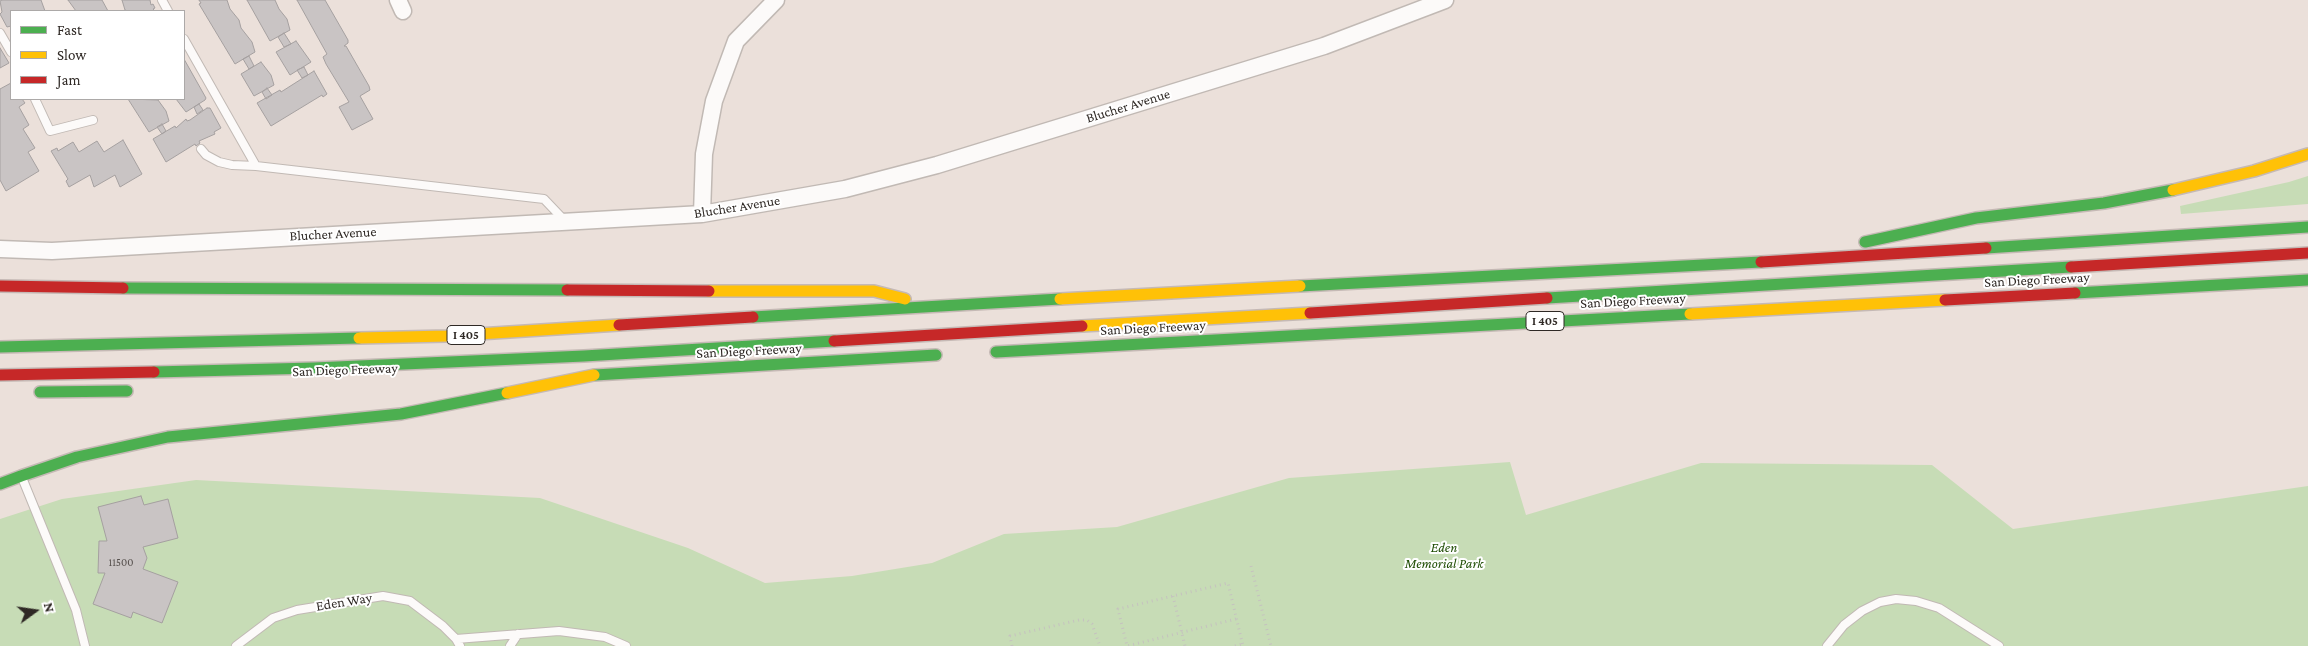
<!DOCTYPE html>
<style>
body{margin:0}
#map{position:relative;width:2308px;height:646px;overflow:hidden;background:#ebe0da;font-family:"Crimson Pro",serif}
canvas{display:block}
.legend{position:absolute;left:10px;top:10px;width:175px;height:90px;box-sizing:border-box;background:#fff;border:1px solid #aca9a8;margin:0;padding:6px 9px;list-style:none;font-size:15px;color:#2f2925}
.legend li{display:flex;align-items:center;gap:10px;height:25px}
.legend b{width:25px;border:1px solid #aca9a8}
.north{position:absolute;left:10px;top:586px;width:50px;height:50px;-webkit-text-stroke:4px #fff;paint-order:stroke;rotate:76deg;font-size:14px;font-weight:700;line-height:20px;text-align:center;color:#2f2925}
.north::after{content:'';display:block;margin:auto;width:18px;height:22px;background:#2f2925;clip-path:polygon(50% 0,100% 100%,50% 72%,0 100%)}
</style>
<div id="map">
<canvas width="2308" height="646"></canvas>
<ul class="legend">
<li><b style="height:6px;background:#4caf50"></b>Fast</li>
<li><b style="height:6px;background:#ffc107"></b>Slow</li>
<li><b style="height:6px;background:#c62828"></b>Jam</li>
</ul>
<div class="north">N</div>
</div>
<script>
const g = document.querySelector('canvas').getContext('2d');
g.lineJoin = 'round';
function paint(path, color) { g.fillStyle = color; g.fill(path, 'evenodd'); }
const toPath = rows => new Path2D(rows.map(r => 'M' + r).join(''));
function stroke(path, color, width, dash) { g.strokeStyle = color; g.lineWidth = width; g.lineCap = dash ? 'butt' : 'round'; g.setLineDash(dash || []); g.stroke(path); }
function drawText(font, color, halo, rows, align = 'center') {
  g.font = font + ' "Crimson Pro",serif'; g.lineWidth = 4; g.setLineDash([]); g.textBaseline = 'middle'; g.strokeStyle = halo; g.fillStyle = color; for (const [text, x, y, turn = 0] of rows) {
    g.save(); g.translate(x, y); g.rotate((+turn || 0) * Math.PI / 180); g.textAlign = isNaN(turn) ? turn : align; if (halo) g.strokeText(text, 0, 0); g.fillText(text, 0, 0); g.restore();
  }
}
const green = toPath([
 [2308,176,2308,204,2181,214,2180,206,2289,182],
 [1510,462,1526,515,1701,463,1932,465,2013,529,2308,486,2308,646,0,646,0,519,62,499,196,480,540,498,688,548,765,583,852,576,932,563,1004,534,1117,527,1289,478]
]);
const building = toPath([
 [2,0,41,0,45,11,11,11,11,26,7,27,0,14,2,12,0,1,2,0],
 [68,0,102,0,108,11,76,11,68,0],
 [122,0,150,0,151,5,153,4,155,8,153,9,155,11,128,11,125,10,122,0],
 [199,0,227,0,230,9,239,20,241,28,252,42,255,52,235,64,199,4,201,3,199,0],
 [247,0,275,0,279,9,287,19,290,30,270,41,247,0],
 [297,0,325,0,348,40,348,43,344,46,346,46,369,86,370,90,360,96,373,119,352,130,339,107,349,102,326,64,323,57,327,54,297,0],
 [284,33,291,44,284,47,278,37,284,33],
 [296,41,311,62,290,75,276,52,296,41],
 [0,48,9,63,0,68,0,48],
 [249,56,254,66,249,69,243,59,249,56],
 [184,59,206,98,205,100,186,112,176,99,184,99,184,59],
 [261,62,271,75,274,85,254,96,241,74,261,62],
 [304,67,308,75,302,78,297,70,304,67],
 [314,71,327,94,323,97,322,95,271,126,257,103,280,90,281,92,314,71],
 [11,83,11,99,22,99,25,103,19,107,29,125,23,129,35,148,28,152,39,171,6,191,0,180,0,89,11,83],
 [267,88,272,95,266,99,262,92,267,88],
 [128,99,158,100,166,111,169,121,149,132,128,99],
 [199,104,203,110,197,114,194,107,199,104],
 [207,108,210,108,221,128,214,132,215,134,199,141,200,143,196,146,195,144,166,162,153,139,175,126,176,128,186,119,187,121,190,120,207,108],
 [162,124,166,131,162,134,157,127,162,124],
 [123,140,142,174,120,187,115,175,94,187,90,175,69,187,66,181,68,179,51,151,57,148,58,151,73,142,79,152,97,141,104,152,123,140],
 [141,496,144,505,168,499,178,538,143,547,147,558,143,569,178,582,162,623,133,612,131,618,93,604,105,573,98,573,99,541,107,541,98,507,141,496]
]);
const path = toPath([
 [1251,566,1271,646],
 [1173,596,1185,646],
 [1236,619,1127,646,1118,609,1228,583,1243,646],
 [1012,646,1010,636,1079,620,1087,620,1092,624,1100,646],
 [1235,646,1242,644]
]);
const lane = toPath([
 [162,0,168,11],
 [0,33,11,52],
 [184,39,256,166,544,199,565,221],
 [35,99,50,131,93,120],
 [201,149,206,155,219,162,232,165,256,166],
 [23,480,76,610,85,646],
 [456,639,559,631,605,637,626,646],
 [236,646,273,618,297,610,383,596,410,601,443,626,456,639,460,646],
 [510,646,518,634],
 [1827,646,1844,625,1862,611,1880,602,1896,599,1916,601,1939,608,1999,646]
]);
const street = toPath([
 [398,0,403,11],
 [702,214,704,154,714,101,736,41,776,0],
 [0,249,52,251,702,214,845,189,937,165,1324,46,1445,0]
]);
const fast = toPath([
 [1865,242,1976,218,2104,203,2173,190],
 [1986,248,2308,227],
 [1300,286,1761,262],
 [123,288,567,290],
 [2075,293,2308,280],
 [1547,298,2071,267],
 [753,317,1060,299],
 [0,347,359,338],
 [996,352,1690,314],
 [154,372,314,368,584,356,834,341],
 [595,375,936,355],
 [40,392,127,391],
 [21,476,77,457,168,437,401,414,507,393],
 [0,484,21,476]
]);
const slow = toPath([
 [2173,190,2254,171,2308,154],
 [709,291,874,291,905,299],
 [1060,299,1300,286],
 [1690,314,1945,300],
 [1082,326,1310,313],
 [359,338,447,336,619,325],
 [507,393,594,375]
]);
const jam = toPath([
 [1761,262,1986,248],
 [2071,267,2308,253],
 [0,286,123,288],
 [567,290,709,291],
 [1945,300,2075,293],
 [1310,313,1547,298],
 [619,325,753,317],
 [834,341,1082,326],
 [0,375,154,372]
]);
const numberNames = [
 ["11500",121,563]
];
const shields = [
 [1545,321,38],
 [466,335,38]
];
const shieldNames = [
 ["I 405",1545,321],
 ["I 405",466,335]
];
const streetNames = [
 ["Blucher Avenue",1128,106,-17],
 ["Blucher Avenue",737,207,-9],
 ["Blucher Avenue",333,234,-3],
 ["San Diego Freeway",2037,280,-3],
 ["San Diego Freeway",1633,301,-3],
 ["San Diego Freeway",1153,328,-3],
 ["San Diego Freeway",749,351,-3],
 ["San Diego Freeway",345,370,-2],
 ["Eden Way",344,602,-9]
];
const parkNames = [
 ["Eden",1444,548],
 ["Memorial Park",1444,564]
];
paint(green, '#c7dcb6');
paint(building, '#c9c4c4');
stroke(building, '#a5a0a0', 1);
stroke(lane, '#c1b9b4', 10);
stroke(street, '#c1b9b4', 19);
stroke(fast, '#c5b9b5', 14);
stroke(slow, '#c5b9b5', 14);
stroke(jam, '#c5b9b5', 14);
stroke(path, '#c5c2bf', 3, [1, 4]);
stroke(lane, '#fcfaf9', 8);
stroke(street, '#fcfaf9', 16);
stroke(fast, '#4caf50', 11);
stroke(slow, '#ffc107', 11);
stroke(jam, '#c62828', 11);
drawText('11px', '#56504d', null, numberNames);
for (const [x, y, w] of shields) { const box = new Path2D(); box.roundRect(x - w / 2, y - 9.5, w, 19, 4); g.fillStyle = '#fff'; g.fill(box); stroke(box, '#2f2925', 1); }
drawText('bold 12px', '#2f2925', null, shieldNames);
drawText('14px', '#2f2925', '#fff', streetNames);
drawText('italic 14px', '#1f4d04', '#fff', parkNames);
</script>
